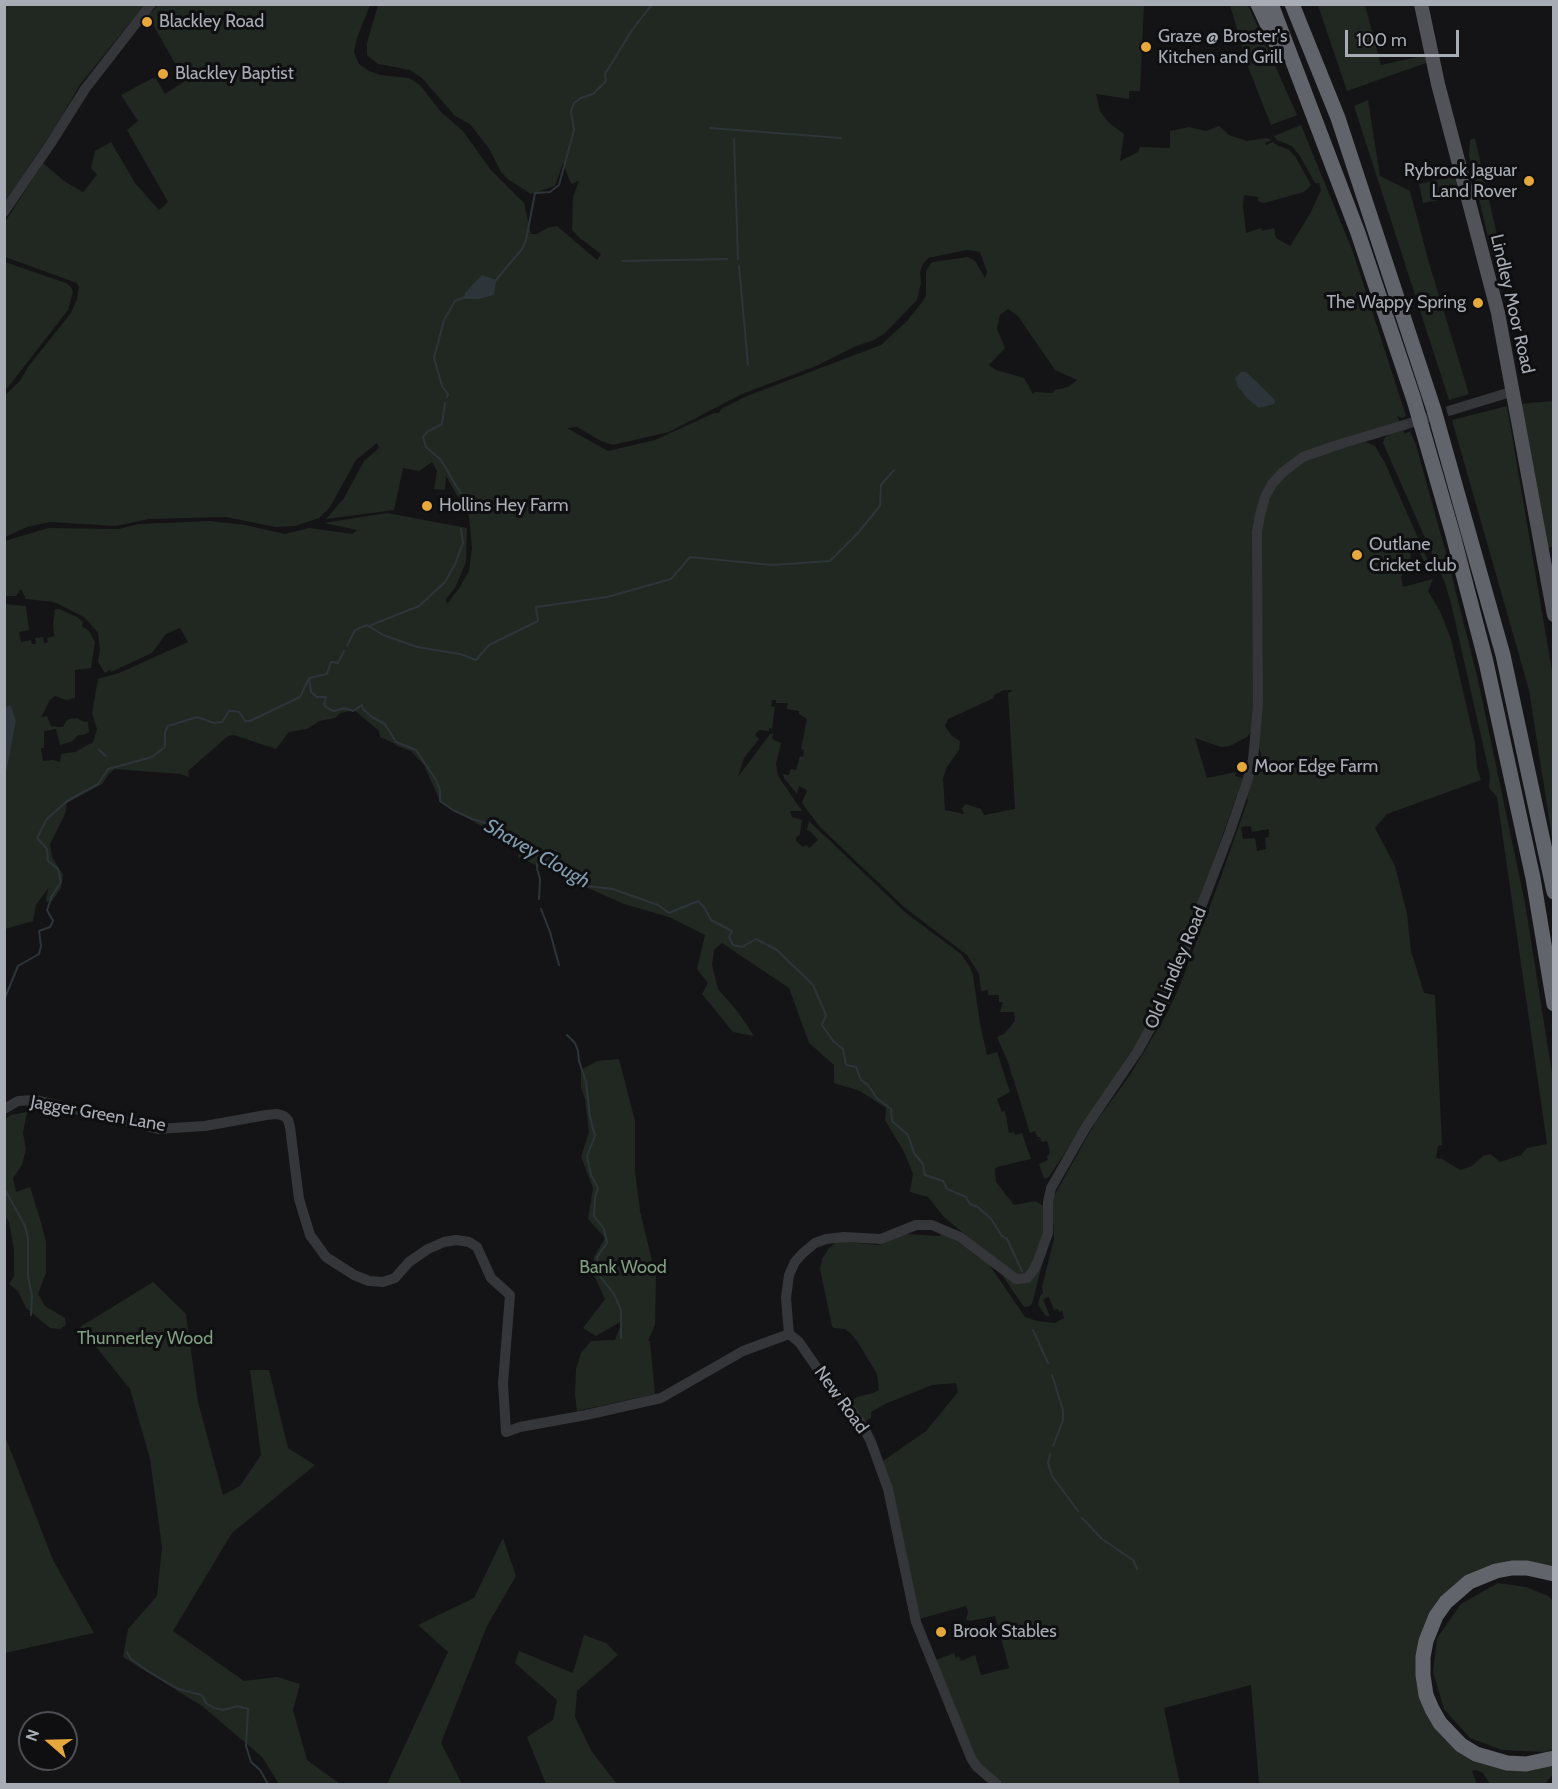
<!DOCTYPE html>
<style>
body{margin:0}
#map{position:relative;width:1558px;height:1789px;overflow:hidden;background:#141416;font-family:Cabin,sans-serif}
canvas{display:block}
.frame{position:absolute;inset:0;border:6px solid #a7acb5;pointer-events:none}
.north{position:absolute;left:18px;top:1711px;width:60px;height:60px;box-sizing:border-box;background:#0f0f11;border:2px solid #4c4e53;border-radius:50%;rotate:290deg;font-size:16px;font-weight:700;line-height:24px;text-align:center;color:#a7acb5}
.north::after{content:'';display:block;margin:auto;width:21px;height:27px;background:#e6a73c;clip-path:polygon(50% 0,100% 100%,50% 72%,0 100%)}
.scale{position:absolute;left:1345px;top:30px;width:114px;height:27px;box-sizing:border-box;border:3px solid #a7acb5;border-top:0;padding-left:8px;font-size:18px;line-height:21px;white-space:nowrap;color:#a7acb5;-webkit-text-stroke:4px #0f0f11;paint-order:stroke}
</style>
<div id="map">
<canvas width="1558" height="1789"></canvas>
<div class="frame"></div>
<div class="north">N</div>
<div class="scale">100 m</div>
</div>
<script>
const g = document.querySelector('canvas').getContext('2d');
g.lineJoin = 'round';
function paint(path, color) { g.fillStyle = color; g.fill(path, 'evenodd'); }
const toPath = rows => new Path2D(rows.map(r => 'M' + r).join(''));
function stroke(path, color, width, dash) { g.strokeStyle = color; g.lineWidth = width; g.lineCap = dash ? 'butt' : 'round'; g.setLineDash(dash || []); g.stroke(path); }
function drawText(font, color, halo, rows, align = 'center') {
  g.font = font + ' Cabin,sans-serif'; g.lineWidth = 6; g.setLineDash([]); g.textBaseline = 'middle'; g.strokeStyle = halo; g.fillStyle = color; for (const [text, x, y, turn = 0] of rows) {
    g.save(); g.translate(x, y); g.rotate((+turn || 0) * Math.PI / 180); g.textAlign = isNaN(turn) ? turn : align; if (halo) g.strokeText(text, 0, 0); g.fillText(text, 0, 0); g.restore();
  }
}
const green = toPath([
 [1144,4,1140,91,1129,91,1129,99,1096,94,1100,111,1108,122,1124,134,1120,161,1138,152,1140,147,1170,148,1170,131,1189,127,1206,131,1219,126,1229,135,1247,141,1267,138,1272,140,1265,143,1266,145,1273,142,1278,146,1288,149,1295,156,1311,185,1304,192,1264,203,1258,201,1258,197,1244,195,1243,206,1246,233,1261,228,1262,231,1274,228,1276,238,1290,246,1310,214,1321,190,1319,183,1315,183,1300,156,1292,146,1277,140,1274,136,1301,125,1353,252,1406,416,1402,418,1397,416,1400,422,1302,453,1278,471,1263,494,1256,666,1251,731,1247,737,1230,746,1221,747,1195,738,1207,778,1236,772,1235,776,1243,778,1171,980,1151,1019,1148,1018,1146,1022,1148,1025,1136,1044,1049,1177,1044,1179,1039,1164,1048,1160,1047,1156,1049,1155,1050,1151,1047,1141,1042,1142,1040,1137,1037,1137,1035,1131,1030,1133,1008,1062,997,1037,1004,1034,1015,1021,1014,1012,1000,1012,1003,1002,999,1002,999,995,988,995,988,990,981,991,979,974,967,955,904,907,819,826,802,803,807,790,799,786,797,794,784,778,783,774,789,775,791,769,796,770,800,756,803,757,804,750,801,749,807,719,799,714,799,711,787,709,788,703,776,703,776,700,772,700,771,706,775,707,772,729,769,728,769,731,759,730,755,735,759,739,744,758,738,777,770,734,773,734,772,739,781,743,776,764,778,776,802,811,790,811,792,817,802,820,800,834,796,838,796,841,803,847,806,845,809,848,818,840,809,830,807,831,809,821,906,913,961,954,970,967,973,975,980,1024,987,1055,997,1052,1010,1092,997,1099,1002,1112,1005,1111,1009,1133,1014,1132,1015,1135,1022,1133,1031,1159,997,1167,995,1169,996,1182,1014,1205,1035,1201,1045,1207,1048,1241,1032,1304,1030,1306,1025,1307,1022,1304,1000,1272,1018,1283,1029,1272,1014,1276,944,1217,928,1197,910,1192,913,1174,904,1152,885,1120,886,1108,860,1091,834,1083,834,1065,809,1043,789,988,722,943,714,950,712,965,718,989,738,1012,754,1036,733,1032,702,994,708,983,697,969,705,935,669,917,624,904,518,857,519,849,440,801,424,765,411,751,395,745,398,741,395,744,380,737,379,731,354,710,341,713,335,718,319,721,307,729,289,732,276,749,234,735,228,736,188,771,189,777,180,774,115,769,109,774,102,784,67,803,65,814,50,844,52,857,63,875,61,888,52,901,47,902,46,898,49,887,36,905,33,921,5,929,4,778,16,721,11,705,5,707,5,604,26,606,29,630,19,632,21,642,31,640,32,644,36,644,35,638,43,637,44,643,48,642,47,638,54,636,53,626,55,609,59,609,77,617,83,622,82,626,89,631,95,642,91,668,75,670,75,698,66,700,55,696,50,700,41,717,47,716,51,726,57,727,63,727,66,721,69,719,77,718,82,721,88,722,89,732,83,735,79,735,71,742,60,745,56,729,44,731,44,748,41,748,43,761,53,760,60,762,61,754,75,752,93,742,97,729,92,713,98,679,119,673,188,642,180,628,166,634,152,653,111,672,110,670,105,673,98,662,100,650,98,633,84,617,54,602,26,599,21,589,16,596,5,596,5,541,48,528,119,529,139,524,209,521,245,525,285,534,309,528,352,534,357,530,324,523,387,513,467,528,466,562,455,588,446,599,447,604,460,587,469,571,472,548,469,516,446,476,445,490,434,489,437,471,432,462,419,471,403,468,394,510,326,519,344,498,364,461,379,448,377,443,356,460,330,507,319,518,295,526,276,527,226,517,149,519,116,526,50,522,27,527,5,537,4,396,20,381,28,367,71,313,77,299,79,287,77,283,5,257,5,222,43,163,64,181,83,192,97,175,91,168,95,151,111,142,135,183,159,210,168,202,127,130,138,121,121,95,153,78,156,79,165,94,185,81,148,16,158,5,370,5,357,38,354,52,359,64,369,71,380,75,409,78,420,85,441,112,463,131,490,169,524,203,531,234,537,234,547,228,557,226,597,260,601,254,581,239,572,230,573,197,579,181,571,184,563,163,555,186,531,194,509,180,501,172,490,150,470,124,455,116,422,78,410,70,378,64,367,55,367,43,378,5],
 [967,250,980,252,987,272,985,278,975,261,968,257,932,262,926,271,926,296,923,301,907,321,881,345,747,396,721,409,719,413,714,413,655,440,608,451,567,428,577,427,601,441,613,445,669,432,742,394,816,366,856,346,874,340,885,333,917,300,921,283,920,272,923,264,928,258],
 [1008,309,1018,316,1055,370,1077,380,1068,387,1055,390,1052,393,1035,392,1033,394,1024,378,996,370,989,365,1005,348,997,329,1000,315],
 [1004,690,1013,690,1008,693,1015,809,984,815,981,809,966,804,962,808,964,814,945,810,943,778,947,767,959,750,960,741,952,736,945,726,948,719,994,698,994,695],
 [5,5,144,5,79,86,56,126,5,202],
 [1230,5,1248,5,1297,115,1271,125,1247,64],
 [1318,5,1365,5,1381,65,1426,55,1426,63,1347,91],
 [1368,100,1380,176,1410,191,1429,263,1469,394,1449,400,1354,106],
 [1475,138,1506,275,1497,275,1476,186,1469,156,1470,140],
 [1455,176,1459,196,1423,203,1419,184],
 [5,262,66,283,71,287,73,292,68,310,5,391],
 [1553,401,1554,546,1548,548,1519,404],
 [1507,406,1553,677,1553,844,1529,690,1452,420],
 [1403,430,1405,434,1410,431,1416,445,1447,557,1478,680,1525,903,1554,1086,1553,1571,1539,1566,1457,1586,1417,1666,1458,1749,1553,1764,1553,1774,1545,1784,1490,1784,1483,1773,1476,1770,1472,1771,1477,1784,1259,1784,1251,1685,1164,1708,1180,1784,1004,1784,978,1763,936,1660,954,1653,956,1658,959,1656,961,1661,975,1655,981,1675,1009,1668,995,1616,970,1621,966,1620,968,1612,966,1606,919,1619,883,1461,926,1431,958,1392,956,1383,932,1385,885,1404,871,1412,871,1418,865,1421,850,1402,857,1397,873,1393,879,1390,877,1374,857,1341,850,1333,845,1329,834,1328,832,1326,820,1269,822,1259,829,1248,838,1241,877,1245,883,1244,905,1232,906,1234,940,1236,942,1231,988,1263,1025,1317,1037,1321,1055,1323,1064,1318,1062,1311,1059,1312,1058,1309,1054,1310,1049,1297,1043,1299,1050,1317,1045,1315,1038,1305,1040,1296,1043,1293,1042,1287,1054,1239,1052,1204,1054,1196,1095,1123,1130,1075,1167,1013,1179,988,1219,882,1248,800,1247,799,1250,788,1255,772,1261,765,1264,765,1259,747,1260,548,1263,513,1276,485,1289,471,1312,457,1365,442,1375,446,1385,463,1429,563,1426,565,1417,547,1411,547,1410,565,1407,565,1401,577,1403,587,1433,579,1428,591,1440,611,1451,639,1475,743,1477,768,1481,780,1387,814,1375,828,1395,866,1407,914,1411,951,1424,993,1435,995,1442,1145,1438,1146,1436,1158,1442,1159,1460,1170,1472,1166,1483,1156,1490,1154,1500,1162,1521,1155,1527,1148,1547,1144,1497,797,1489,788,1490,776,1451,603,1445,583,1383,443,1385,437,1390,434],
 [1251,826,1252,832,1269,829,1269,837,1265,838,1266,849,1257,851,1255,838,1243,839,1241,827],
 [619,1059,635,1121,635,1171,640,1211,656,1277,655,1325,648,1341,650,1341,655,1394,577,1411,575,1395,576,1369,581,1353,591,1341,615,1340,622,1321,596,1336,583,1328,605,1299,592,1271,594,1257,605,1238,588,1219,593,1188,581,1157,589,1132,585,1099,581,1087,581,1070,597,1061],
 [27,1112,23,1133,26,1149,22,1165,13,1178,16,1192,30,1187,40,1219,46,1242,46,1273,38,1294,45,1306,65,1318,66,1325,60,1329,50,1328,26,1308,18,1291,9,1284,14,1276,14,1249,9,1222,5,1216,5,1119,11,1115],
 [153,1282,186,1314,198,1402,223,1495,240,1486,261,1455,250,1370,269,1370,288,1448,315,1465,232,1533,173,1631,244,1681,277,1677,300,1684,293,1710,307,1760,340,1784,279,1784,262,1757,202,1706,123,1657,128,1629,157,1596,162,1547,150,1459,130,1389,80,1327],
 [5,1436,53,1560,94,1633,5,1653],
 [503,1538,516,1576,487,1626,441,1743,462,1784,387,1784,448,1652,418,1625,474,1598],
 [1498,1583,1526,1587,1548,1596,1553,1601,1553,1749,1545,1752,1502,1750,1470,1738,1444,1709,1433,1672,1437,1638,1461,1604],
 [584,1635,606,1643,618,1655,577,1691,575,1717,592,1752,617,1784,546,1784,527,1737,553,1720,557,1700,515,1663,519,1651,573,1673]
]);
const water = toPath([
 [482,275,496,280,494,295,478,299,464,299,465,293],
 [1241,372,1246,372,1275,400,1274,404,1259,408,1248,399,1238,387,1235,378],
 [11,705,16,721,5,778,5,707]
]);
const stream = toPath([
 [710,128,841,138],
 [734,139,738,259],
 [622,261,727,259],
 [739,266,748,365],
 [496,280,522,249,526,240,535,193,550,192,559,185,574,130,571,111,574,103,581,98,593,94,606,81,605,74,632,30,649,8,654,4],
 [447,397,448,394,442,386,434,358,444,320,455,301,465,297],
 [445,403,442,424,427,432,423,437,426,447,441,460,461,494,462,502],
 [371,625,419,606,445,582,455,564,463,543,461,529],
 [347,646,355,630,367,625,383,635,417,647,460,654,476,660,489,645,538,621,536,607,607,597,671,579,690,557,772,565,830,561,857,534,880,506,881,485,894,470],
 [309,678,311,692,317,697,326,697,324,705,329,709,334,711,345,708,353,711,362,705,363,709,372,717,385,724,396,742,416,750,436,780,440,790,440,801,453,810,472,819,499,827,550,864,579,878,586,886,613,889,624,893,658,905,669,913,698,901,704,907,711,920,732,931,729,937,733,945,742,947,756,939,777,950,813,985,826,1015,822,1025,833,1041,843,1049,846,1065,856,1067,861,1080,868,1085,877,1098,891,1109,892,1121,908,1135,914,1153,923,1164,925,1175,943,1181,947,1189,966,1197,970,1204,978,1207,991,1219,1002,1236,1007,1239,1022,1271],
 [99,750,106,756],
 [538,855,537,868,540,879,539,899],
 [541,909,550,932,559,965],
 [4,1000,18,966,39,954,41,946,39,931,50,927,53,921,47,910,52,896,61,882,58,869,48,861,47,849,37,838,47,819,67,801,98,784,108,769,152,757,165,747,165,732,168,726,197,717,214,723,222,722,229,711,232,711,239,712,245,721,250,721,300,697,309,678,327,674,331,662,338,663,344,651],
 [567,1035,575,1043,578,1051,579,1061,586,1082,590,1117,595,1136,587,1156,591,1175,598,1188,595,1197,594,1216,604,1229,607,1243,597,1257,599,1275,614,1294,621,1310,621,1338],
 [4,1188,25,1226,28,1238,28,1277,32,1295,31,1315],
 [1033,1330,1048,1363],
 [1052,1375,1063,1410,1063,1420,1053,1446],
 [1050,1454,1048,1463,1052,1476,1078,1511],
 [1082,1518,1102,1539,1133,1560,1137,1569],
 [127,1652,131,1659,146,1670,178,1689,202,1695,206,1703,214,1708,223,1710,238,1706,248,1709,246,1746,251,1762,260,1770,268,1784]
]);
const minorTunnel = toPath([
 [1404,425,1452,410]
]);
const minor = toPath([
 [4,212,51,143,85,89,151,4],
 [1452,410,1514,391],
 [4,1109,18,1101,36,1100,158,1129,205,1126,266,1115,277,1114,284,1116,288,1120,290,1127,299,1199,310,1235,326,1257,354,1275,369,1281,383,1282,395,1278,409,1262,428,1249,444,1242,456,1240,469,1242,477,1247,491,1278,510,1295,503,1383,506,1432,520,1427,586,1415,661,1398,743,1351,789,1334],
 [789,1334,786,1298,789,1275,795,1262,803,1253,815,1243,826,1239,844,1237,881,1239,916,1225,932,1225,960,1237,1016,1279,1027,1278,1033,1271,1038,1261,1048,1233,1048,1202,1051,1188,1086,1127,1137,1052,1164,1004,1229,834,1247,782,1253,760,1258,704,1257,532,1260,515,1265,497,1272,484,1283,472,1303,457,1334,446,1404,425],
 [789,1334,799,1342,824,1378,844,1400,863,1426,871,1442,888,1489,916,1622,971,1758,977,1767,997,1784]
]);
const major = toPath([
 [1421,4,1438,84,1498,313,1554,615]
]);
const highway = toPath([
 [1258,4,1281,54],
 [1271,4,1358,233,1414,400,1453,535,1486,662,1533,878,1554,1004],
 [1292,4,1338,118,1434,410,1503,655,1554,892],
 [1554,1574,1527,1568,1512,1568,1496,1571,1469,1582,1446,1602,1436,1616,1426,1641,1423,1657,1423,1675,1426,1695,1432,1709,1440,1723,1461,1745,1476,1754,1507,1763,1526,1764,1554,1758]
]);
const markers = [
 [147,22,6,"#e6a73c"],
 [1146,47,6,"#e6a73c"],
 [163,74,6,"#e6a73c"],
 [1529,181,6,"#e6a73c"],
 [1478,303,6,"#e6a73c"],
 [427,506,6,"#e6a73c"],
 [1357,555,6,"#e6a73c"],
 [1242,767,6,"#e6a73c"],
 [941,1632,6,"#e6a73c"]
];
const poiNames = [
 ["Blackley Road",159,22],
 ["Graze @ Broster's",1158,37],
 ["Kitchen and Grill",1158,58],
 ["Blackley Baptist",175,74],
 ["Rybrook Jaguar",1517,171,"right"],
 ["Land Rover",1517,192,"right"],
 ["The Wappy Spring",1466,303,"right"],
 ["Hollins Hey Farm",439,506],
 ["Outlane",1369,545],
 ["Cricket club",1369,566],
 ["Moor Edge Farm",1254,767],
 ["Brook Stables",953,1632]
];
const streetNames = [
 ["Lindley Moor Road",1512,304,77],
 ["Old Lindley Road",1176,968,-67],
 ["Jagger Green Lane",98,1114,10],
 ["New Road",841,1400,54]
];
const parkNames = [
 ["Bank Wood",623,1268],
 ["Thunnerley Wood",145,1339]
];
const waterNames = [
 ["Shavey Clough",537,854,30]
];
paint(green, '#202821');
paint(water, '#2d353b');
stroke(stream, '#2d353b', 2);
stroke(minorTunnel, '#313236', 10, [10, 5]);
stroke(minor, '#35363a', 10);
stroke(major, '#515359', 14);
stroke(highway, '#62646b', 15);
for (const [x, y, r, color] of markers) { const dot = new Path2D(); dot.arc(x, y, r, 0, 2 * Math.PI); g.fillStyle = color; g.fill(dot); stroke(dot, '#0f0f11', 2); }
drawText('18px', '#a7acb5', '#0f0f11', poiNames, 'left');
drawText('18px', '#a7acb5', '#0f0f11', streetNames);
drawText('18px', '#7f9f80', '#0f0f11', parkNames);
drawText('italic 20px', '#809aae', '#0f0f11', waterNames);
</script>
